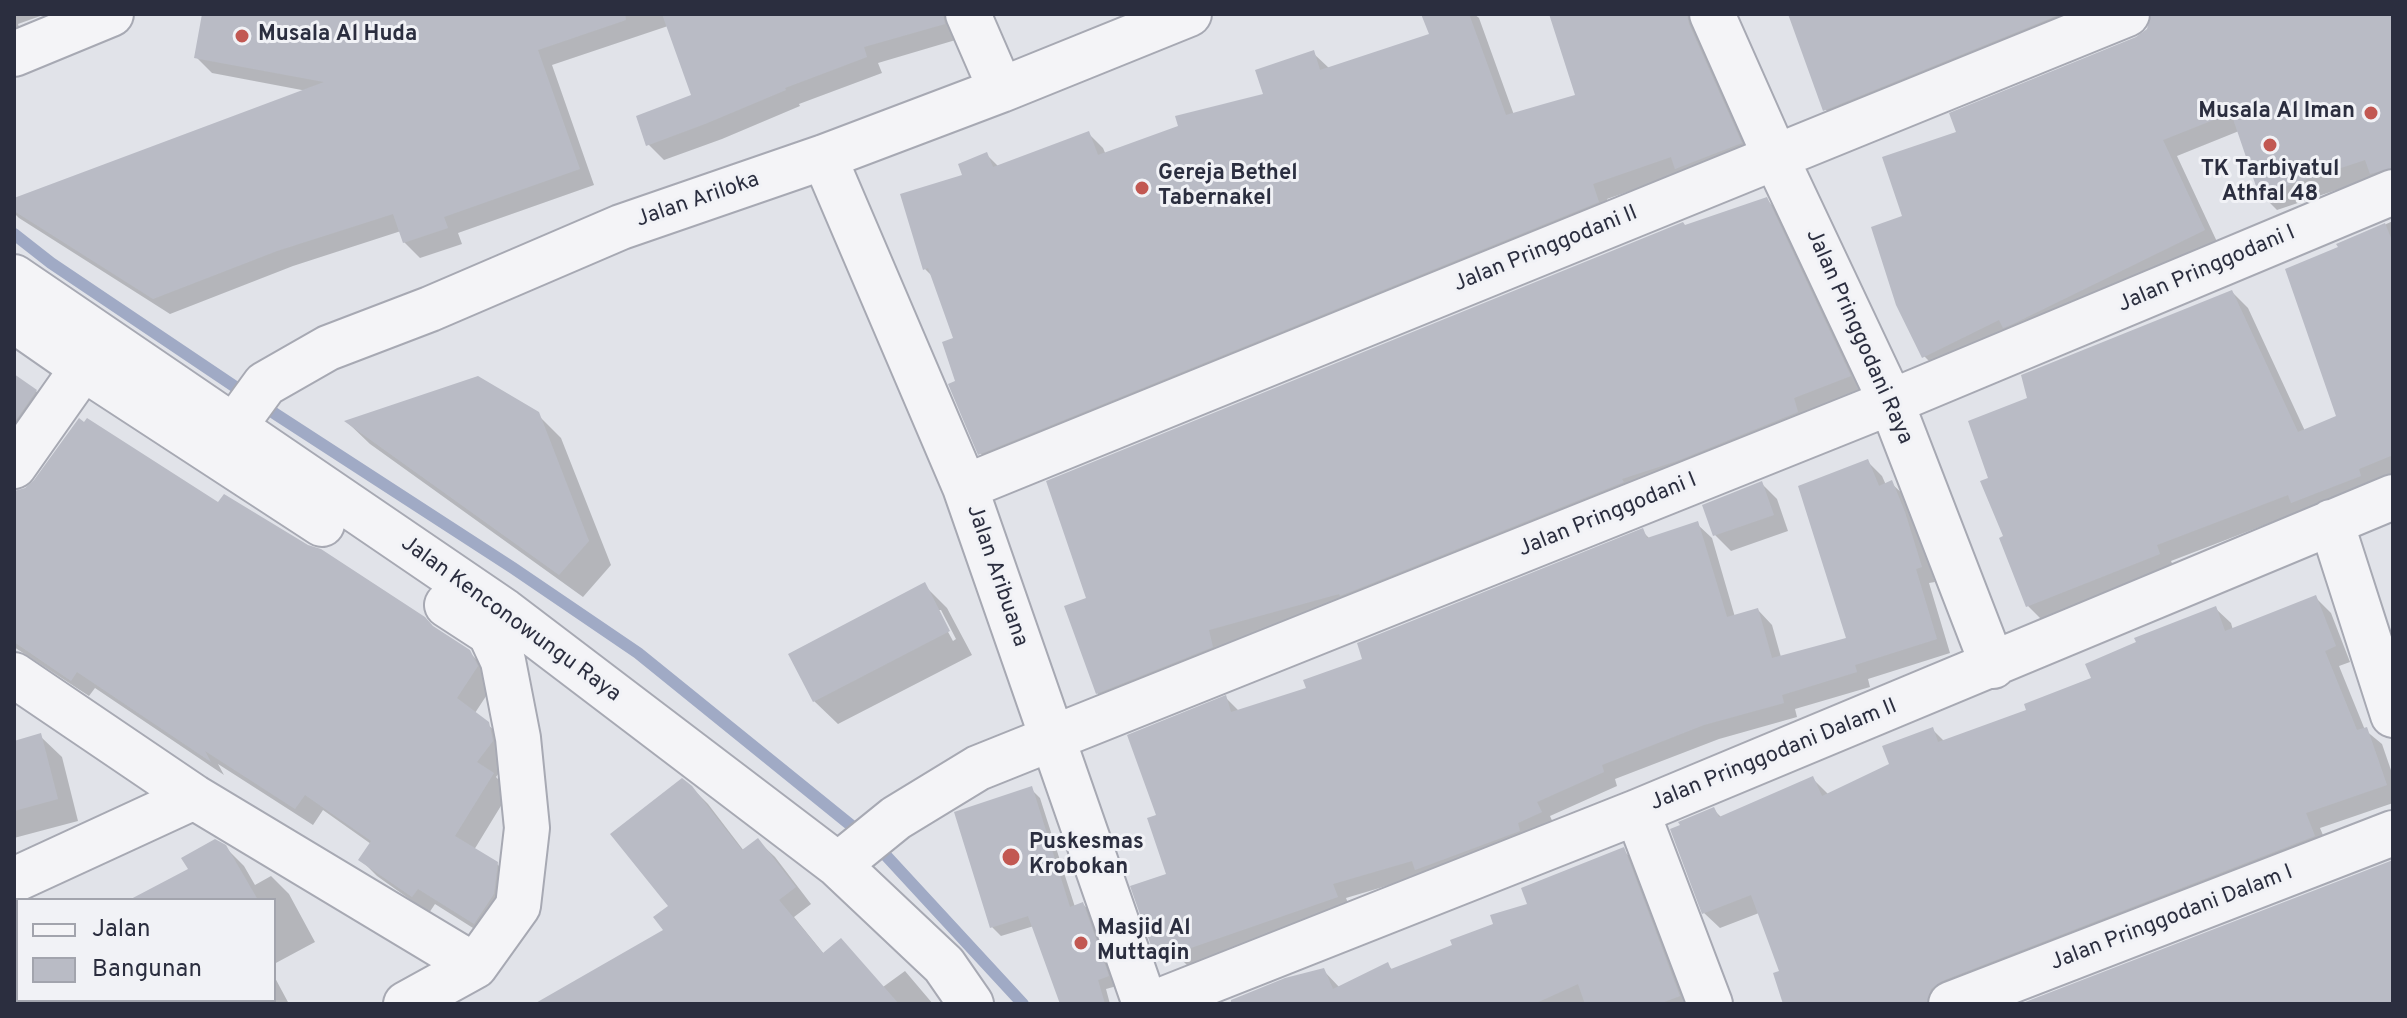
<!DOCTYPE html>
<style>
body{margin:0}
#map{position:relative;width:2407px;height:1018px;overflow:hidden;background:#e1e3e9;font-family:Overpass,sans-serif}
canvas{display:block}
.frame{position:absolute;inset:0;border:16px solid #2b2e3f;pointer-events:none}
.legend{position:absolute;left:16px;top:898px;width:260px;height:104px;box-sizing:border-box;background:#f1f2f6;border:2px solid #a2a4ad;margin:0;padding:10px 14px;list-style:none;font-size:24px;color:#2b2e3f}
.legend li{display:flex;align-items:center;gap:16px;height:40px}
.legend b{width:40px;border:2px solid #a2a4ad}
</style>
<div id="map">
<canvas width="2407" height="1018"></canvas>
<div class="frame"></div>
<ul class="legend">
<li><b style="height:10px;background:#f4f4f7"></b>Jalan</li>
<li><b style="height:22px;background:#b9bbc5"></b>Bangunan</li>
</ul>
</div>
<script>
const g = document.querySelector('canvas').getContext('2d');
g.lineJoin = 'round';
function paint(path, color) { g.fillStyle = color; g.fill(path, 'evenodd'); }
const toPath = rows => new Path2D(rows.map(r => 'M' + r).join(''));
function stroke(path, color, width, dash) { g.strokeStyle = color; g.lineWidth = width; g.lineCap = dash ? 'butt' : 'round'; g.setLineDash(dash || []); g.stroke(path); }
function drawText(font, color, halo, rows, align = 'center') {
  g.font = font + ' Overpass,sans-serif'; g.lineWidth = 6; g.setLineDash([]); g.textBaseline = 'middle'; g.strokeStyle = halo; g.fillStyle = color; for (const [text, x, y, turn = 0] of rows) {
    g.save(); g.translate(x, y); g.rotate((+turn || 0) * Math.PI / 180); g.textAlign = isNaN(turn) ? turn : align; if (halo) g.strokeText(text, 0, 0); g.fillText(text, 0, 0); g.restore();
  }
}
const shadow = toPath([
 [14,14,46,14,18,24,20,30,14,32],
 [204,14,965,14,959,39,878,63,882,73,799,104,800,106,722,139,664,160,648,144,693,96,668,26,552,65,594,185,458,233,462,244,420,258,404,242,401,231,293,266,170,314,19,218,14,213,14,200,307,91,212,73,196,57],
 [1432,14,1474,14,1479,18,1514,115,1578,97,1551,14,1701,14,1756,159,1682,173,1607,199,1613,217,995,469,980,453,958,382,955,340,934,278,925,269,965,176,987,155,999,167,1088,133,1103,148,1106,155,1266,96,1313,53,1330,69,1431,36],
 [1787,14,2114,14,1841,125,1825,109,1791,19],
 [2153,14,2393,14,2393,188,2375,177,2277,210,2261,194,2239,131,2177,156,2219,246,1940,372,1924,356,1904,218,1959,133,2138,39,2148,31],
 [1766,199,1782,215,1865,391,1355,609,1223,645,1227,662,1113,708,1097,693,1089,599],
 [2393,221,2393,477,2308,518,2301,511,2171,561,2175,570,2044,622,2028,606,1990,479,2029,400,2232,292,2248,308,2305,431,2339,418,2339,245],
 [14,376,36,391,51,406,14,459],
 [537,414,561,438,611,565,583,597,370,444,347,422],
 [1868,462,1882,476,1886,485,1891,483,1906,497,1935,582,1929,583,1950,653,1868,679,1870,687,1795,709,1797,717,1719,739,1615,779,1617,786,1550,816,1555,827,1423,875,1346,898,1351,911,1189,967,1175,953,1169,875,1159,816,1226,698,1239,711,1308,690,1365,660,1642,531,1650,539,1697,524,1712,538,1735,617,1758,610,1772,625,1781,657,1849,639],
 [1761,483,1777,499,1788,531,1731,551,1715,535],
 [219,505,434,629,469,652,487,670,494,684,475,713,506,741,509,759,496,777,510,791,474,850,497,864,514,881,492,940,435,904,429,913,377,876,360,859,371,844,323,810,313,825,218,764,224,775,95,688,89,696,14,647,14,530],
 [924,585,947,608,972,655,838,724,814,701],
 [936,610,941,610,956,639,953,641],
 [2316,598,2331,613,2350,662,2339,666,2365,730,2382,744,2393,776,2393,803,2320,828,2330,852,1947,1004,1785,1004,1781,972,1759,913,1720,928,1704,913,1713,809,1722,818,1812,778,1828,794,1891,765,1932,729,1945,742,2029,711,2094,680,2215,608,2231,623,2233,630],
 [40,736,62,757,78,821,14,838,14,743],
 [691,787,708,804,744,851,758,841,775,857,811,904,794,917,824,954,883,987,905,971,933,1004,580,1004,666,931],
 [1031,789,1040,798,1075,907,1083,904,1092,914,1117,986,1106,989,1110,1004,1062,1004,1034,926,1001,936,992,927],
 [225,847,244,866,255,885,271,876,289,894,315,942,274,964,274,900,133,900,190,870],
 [1623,850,1637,864,1691,1004,1225,1004,1284,981,1324,971,1340,988,1387,965,1393,970,1454,946,1496,925],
 [274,976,289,1004,63,1004,61,1000,274,1000]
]);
const stream = toPath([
 [14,234,51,263,277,415,513,568,638,653,879,848,1023,1004]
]);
const building = toPath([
 [202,14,625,14,626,20,538,50,580,169,444,217,448,228,403,243,393,214,277,251,153,299,14,211,14,198,324,82,194,58],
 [662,14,943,14,945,24,864,47,867,57,785,88,786,90,705,124,646,146,636,116,691,95],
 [1421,14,1469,14,1506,115,1575,95,1549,14,1687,14,1689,24,1742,143,1675,169,1671,157,1593,184,1599,202,978,455,948,384,955,381,942,342,953,338,928,268,923,270,900,194,962,175,958,164,987,152,993,167,1089,131,1098,155,1178,126,1175,116,1263,94,1255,70,1314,50,1320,70,1429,34],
 [1788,14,2061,14,1823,111],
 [2151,14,2393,14,2393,168,2370,174,2365,160,2259,195,2231,113,2163,140,2205,230,2013,324,2003,328,1999,320,1922,358,1896,305,1871,227,1902,216,1882,157,1956,132,1949,113,2136,37,2147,29],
 [1767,197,1851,376,1794,398,1798,412,1677,461,1622,479,1624,482,1340,596,1339,594,1209,630,1213,647,1096,694,1064,606,1086,598,1046,481,1683,222,1685,225],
 [2385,223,2393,243,2393,455,2359,469,2361,476,2291,503,2288,495,2157,545,2160,554,2026,607,1999,538,2003,536,1980,481,1988,478,1968,421,2027,398,2021,375,2232,290,2298,432,2336,416,2285,269,2338,247,2336,244],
 [14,374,37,390,14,423],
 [478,376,539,412,589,541,559,575,344,421],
 [79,418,84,422,87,418,218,502,224,494,308,545,321,549,425,617,433,626,470,650,478,666,457,698,489,722,493,741,477,762,494,773,455,836,498,862,494,894,474,924,418,889,412,897,358,860,371,841,305,795,295,809,205,751,211,762,77,672,71,681,14,642,14,491,25,488,34,480],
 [1868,459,1879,486,1892,480,1905,512,1922,567,1916,569,1937,639,1855,665,1857,672,1782,695,1784,703,1704,725,1602,765,1604,772,1537,802,1542,812,1518,823,1520,831,1415,870,1412,861,1333,884,1338,897,1156,960,1130,886,1166,874,1147,818,1156,815,1127,735,1226,695,1231,712,1306,688,1303,680,1362,659,1357,643,1643,528,1647,538,1698,521,1727,617,1758,608,1772,658,1846,638,1798,486],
 [1762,481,1774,515,1713,536,1702,505],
 [925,582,950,631,813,702,788,654],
 [2316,595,2336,646,2325,651,2357,730,2367,727,2387,785,2306,813,2315,836,1942,981,1931,989,1927,1004,1783,1004,1773,973,1779,971,1751,895,1702,914,1670,829,1680,825,1678,822,1714,807,1719,817,1813,776,1822,796,1889,764,1882,746,1933,727,1938,742,2026,710,2024,704,2091,678,2085,664,2136,642,2134,638,2216,606,2225,631],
 [41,733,58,799,14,811,14,741],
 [682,778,692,786,742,850,758,838,796,887,779,900,823,953,841,938,899,1004,534,1004,663,930,653,917,668,906,610,834],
 [1032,786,1070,907,1083,902,1109,976,1098,980,1105,1004,1060,1004,1028,916,990,928,954,812],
 [215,839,226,845,258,900,129,900,188,869,181,858],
 [1624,847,1680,996,1659,1004,1585,1004,1578,984,1534,1004,1231,1004,1231,1000,1285,978,1324,968,1333,989,1388,962,1391,969,1452,945,1450,940,1493,924,1490,915,1527,904,1521,888],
 [2393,860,2393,1004,2020,1004]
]);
const minor = toPath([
 [968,14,1001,90],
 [1712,14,1775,156,1891,402,1993,666],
 [14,54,111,14],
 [824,157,965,487,1145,1004],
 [14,277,504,611,838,865,944,965,971,1004],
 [14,320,83,368,322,524],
 [233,428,265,384,328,348,430,309,621,227,824,157,1001,90,1189,14],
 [14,466,83,368],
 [965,487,2127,14],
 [2331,522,2393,715],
 [14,675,194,797,475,966],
 [1637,812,1710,1004],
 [838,865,896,818,978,768,1891,402,2393,192],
 [14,880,194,797],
 [406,1004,475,966,518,906,527,828,518,738,503,661,490,633,447,605],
 [1152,1004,1637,812,2393,497],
 [1951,1004,2393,833]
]);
const markers = [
 [242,36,8,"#c25852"],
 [2371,113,8,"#c25852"],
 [2270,145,8,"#c25852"],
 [1142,188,8,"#c25852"],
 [1011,857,10,"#c25852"],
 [1081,943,8,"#c25852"]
];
const poiNames = [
 ["Musala Al Huda",258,36],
 ["Musala Al Iman",2355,113,"right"],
 ["TK Tarbiyatul",2270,171,"center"],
 ["Athfal 48",2270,196,"center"],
 ["Gereja Bethel",1158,175],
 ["Tabernakel",1158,200],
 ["Puskesmas",1029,844],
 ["Krobokan",1029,869],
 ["Masjid Al",1097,930],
 ["Muttaqin",1097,955]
];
const streetNames = [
 ["Jalan Ariloka",698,201,-19],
 ["Jalan Pringgodani II",1546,250,-22],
 ["Jalan Pringgodani I",2207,270,-23],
 ["Jalan Pringgodani Raya",1858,337,66],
 ["Jalan Pringgodani I",1608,516,-22],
 ["Jalan Aribuana",996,576,71],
 ["Jalan Kenconowungu Raya",510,620,36],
 ["Jalan Pringgodani Dalam II",1774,756,-22],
 ["Jalan Pringgodani Dalam I",2172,919,-21]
];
paint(shadow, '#0003');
stroke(stream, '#a0aac5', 12);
paint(building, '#b9bbc5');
stroke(minor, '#a7a9b3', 48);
stroke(minor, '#f4f4f7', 44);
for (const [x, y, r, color] of markers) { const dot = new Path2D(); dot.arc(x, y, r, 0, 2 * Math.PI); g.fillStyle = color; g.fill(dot); stroke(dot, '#f1f2f6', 3); }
drawText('bold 22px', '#2b2e3f', '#f1f2f6', poiNames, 'left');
drawText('22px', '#2b2e3f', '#f1f2f6', streetNames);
</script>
